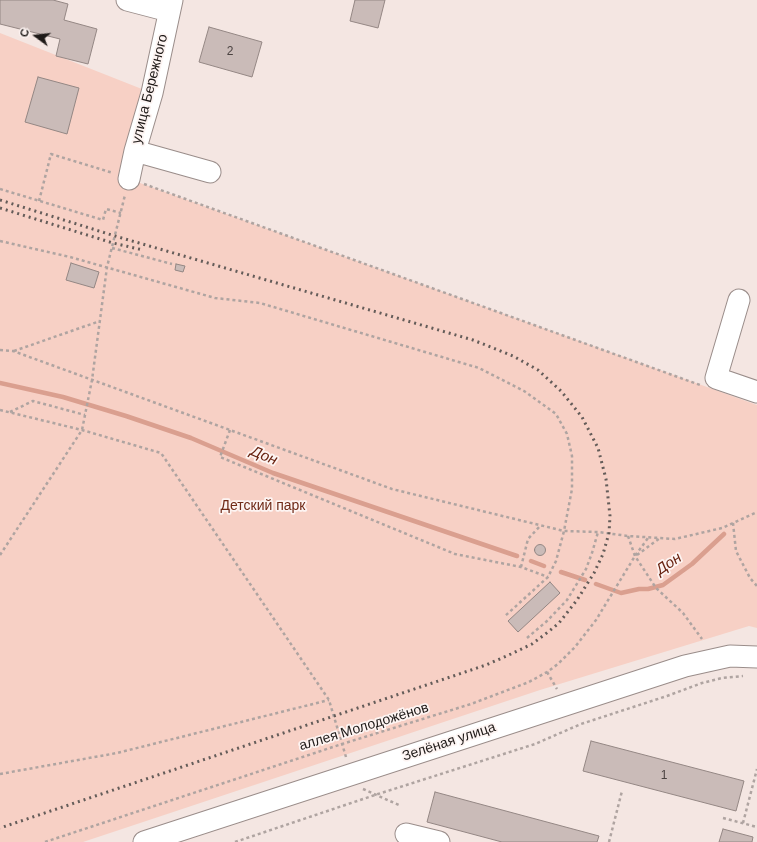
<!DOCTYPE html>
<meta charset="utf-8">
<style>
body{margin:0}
#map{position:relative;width:757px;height:842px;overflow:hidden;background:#f4e6e2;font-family:Helvetica,sans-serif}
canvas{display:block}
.north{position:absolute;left:16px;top:16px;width:40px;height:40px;-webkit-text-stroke:3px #fdf4f2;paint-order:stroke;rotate:285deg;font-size:11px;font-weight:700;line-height:16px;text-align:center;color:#1f1a18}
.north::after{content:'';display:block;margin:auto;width:14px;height:18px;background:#1f1a18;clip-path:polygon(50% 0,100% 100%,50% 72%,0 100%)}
</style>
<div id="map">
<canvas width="757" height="842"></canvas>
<div class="north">С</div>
</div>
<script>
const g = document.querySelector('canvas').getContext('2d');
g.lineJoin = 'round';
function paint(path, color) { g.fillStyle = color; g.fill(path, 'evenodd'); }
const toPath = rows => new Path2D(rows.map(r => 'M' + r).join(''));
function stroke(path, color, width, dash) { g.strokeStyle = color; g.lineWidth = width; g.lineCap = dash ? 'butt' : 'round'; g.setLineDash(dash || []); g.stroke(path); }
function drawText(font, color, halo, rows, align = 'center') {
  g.font = font + ' Helvetica,sans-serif'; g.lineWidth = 3.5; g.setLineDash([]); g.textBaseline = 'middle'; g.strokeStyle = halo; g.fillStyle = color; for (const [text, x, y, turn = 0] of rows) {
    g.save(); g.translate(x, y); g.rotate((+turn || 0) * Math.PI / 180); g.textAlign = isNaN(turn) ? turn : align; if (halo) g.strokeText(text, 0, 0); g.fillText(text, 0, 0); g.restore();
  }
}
const green = toPath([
 [0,33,152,93,129,179,757,405,757,628,749,626,540,690,83,842,0,842]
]);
const stream = toPath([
 [0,383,63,397,126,416,191,438,273,473,517,556],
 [531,561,544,566],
 [561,572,585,580],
 [596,584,621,593,639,589,648,589,663,585,692,564,724,534]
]);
const building = toPath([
 [0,0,53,0,68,4,64,20,97,29,88,64,56,56,60,39,0,24,0,0],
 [355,0,385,0,378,28,350,21,355,0],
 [209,27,262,42,252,77,199,62,209,27],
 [38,77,79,88,67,134,25,122,38,77],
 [71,263,99,272,94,288,66,280,71,263],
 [176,264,185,266,183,272,175,270,176,264],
 '534.5 550a5.5 5.5 0 1 1 11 0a5.5 5.5 0 1 1-11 0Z',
 [550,582,560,593,518,632,508,621,550,582],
 [591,741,744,781,736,811,583,771,591,741],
 [435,792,599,836,597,842,502,842,427,822,435,792],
 [723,829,753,837,752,842,719,842,723,829]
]);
const path = toPath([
 [144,184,700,385],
 [0,189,103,220,106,209,121,213],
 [39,201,51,154,113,173],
 [0,241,70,257,215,298,260,303,479,368,524,391,556,414,567,434,572,456,572,489,564,531,556,561,548,577,505,616],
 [112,248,172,264],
 [0,350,13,351,392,489,564,531,598,532,628,536,675,539,722,528,757,512],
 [14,351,100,321],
 [0,410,82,430,161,453,329,700,346,757],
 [10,412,33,401,85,415],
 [230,430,220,457,455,554,521,567,548,577],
 [733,523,736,551,750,578,757,586],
 [628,536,635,556,656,588,683,613,702,639],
 [0,555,82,430,92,380,107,267,125,195],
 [637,555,660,538],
 [521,567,528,539,541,525],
 [527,638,547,621,567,600,586,569,592,553,598,532],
 [547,672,557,689],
 [0,774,117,753,329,700],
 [363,789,401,806],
 [723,818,757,827],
 [743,823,757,769],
 [45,842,342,744,471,704,529,682,547,672,558,664,575,647,596,620,635,556,648,538],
 [235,842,375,795,535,744,581,724,667,696,702,683,722,678,743,676],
 [609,842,622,791]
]);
const minor = toPath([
 [127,0,169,11],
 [135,151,210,172],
 [129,179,135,151,152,93,172,0],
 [739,300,716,378,757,392],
 [406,834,439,842],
 [144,842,685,666,730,656,757,657]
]);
const rail = toPath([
 [0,200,115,236,473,340,513,356,538,370,561,391,582,417,598,448,606,479,610,516,609,533,603,554,594,573,577,600,559,623,548,632,532,644,511,654,486,665,0,828],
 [0,208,113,243,143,250]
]);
const numberNames = [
 ["2",230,52],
 ["1",664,776]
];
const streetNames = [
 ["улица Бережного",150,89,-76],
 ["аллея Молодожёнов",364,727,-17],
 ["Зелёная улица",449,742,-18]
];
const parkNames = [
 ["Детский парк",263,506]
];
const waterNames = [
 ["Дон",264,456,23],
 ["Дон",669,564,-34]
];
paint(green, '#f7d0c5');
stroke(stream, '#da9f8f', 4.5);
paint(building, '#cabbb8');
stroke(building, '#948784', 1);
stroke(minor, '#9a8d8a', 23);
stroke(path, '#afa4a1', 2.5, [3, 3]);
stroke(minor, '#fff', 21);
stroke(rail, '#645c59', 3, [2, 4]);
drawText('12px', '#4a4240', null, numberNames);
drawText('14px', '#1f1a18', '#fdf4f2', streetNames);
drawText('14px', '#702a17', '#fdf4f2', parkNames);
drawText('italic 15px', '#692311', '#fdf4f2', waterNames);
</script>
